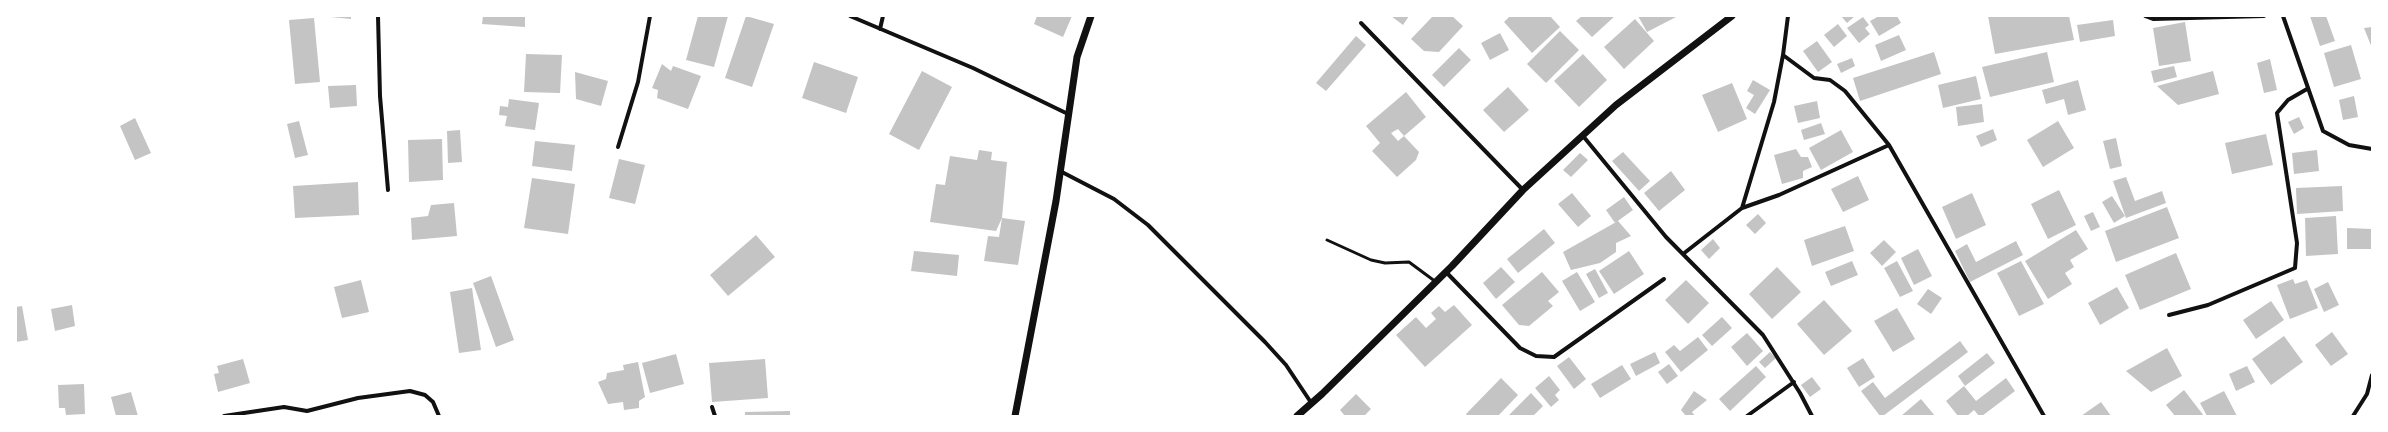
<!DOCTYPE html>
<style>
body{margin:0}
#map{position:relative;width:2388px;height:432px;overflow:hidden;background:#fff;font-family:Jost,sans-serif}
canvas{display:block}
.frame{position:absolute;inset:0;border:17px solid #fff;pointer-events:none}
</style>
<div id="map">
<canvas width="2388" height="432"></canvas>
<div class="frame"></div>
</div>
<script>
const g = document.querySelector('canvas').getContext('2d');
g.lineJoin = 'round';
function paint(path, color) { g.fillStyle = color; g.fill(path, 'evenodd'); }
const toPath = rows => new Path2D(rows.map(r => 'M' + r).join(''));
function stroke(path, color, width, dash) { g.strokeStyle = color; g.lineWidth = width; g.lineCap = dash ? 'butt' : 'round'; g.setLineDash(dash || []); g.stroke(path); }
const building = toPath([
 [321,16,351,16,351,19],
 [483,16,525,16,525,27,482,24],
 [698,16,728,16,714,67,686,60],
 [746,16,774,24,752,87,725,78],
 [1037,16,1072,16,1063,37,1034,24],
 [1391,16,1409,16,1403,25],
 [1433,16,1452,16,1463,26,1439,52,1424,51,1411,39],
 [1510,16,1550,16,1560,27,1532,53,1504,22],
 [1582,16,1615,16,1592,37,1576,21],
 [1638,16,1678,16,1647,32],
 [1841,16,1855,16,1847,23],
 [1879,16,1897,16,1901,23,1879,36,1870,21],
 [1988,16,2069,16,2074,40,1995,54],
 [2310,16,2326,16,2335,41,2320,46],
 [1863,17,1869,25,1865,28,1870,34,1859,43,1847,28],
 [314,18,320,82,295,84,289,20],
 [1635,19,1654,41,1624,69,1604,47],
 [2113,20,2115,36,2080,42,2077,25],
 [2185,22,2191,61,2159,66,2153,28],
 [1838,24,1847,36,1834,47,1824,35],
 [2372,27,2372,48,2364,28],
 [1560,31,1579,50,1546,83,1527,64],
 [1500,33,1509,50,1490,60,1481,43],
 [1899,35,1906,50,1881,61,1875,45],
 [1356,36,1366,45,1326,91,1316,83],
 [1817,41,1832,62,1818,72,1803,51],
 [2351,45,2361,79,2334,87,2324,53],
 [1459,48,1471,60,1444,87,1432,75],
 [1934,52,1941,74,1860,101,1853,78],
 [2047,52,2054,82,1990,97,1982,67],
 [526,54,562,55,560,93,524,92],
 [1583,54,1607,80,1579,107,1554,81],
 [1852,58,1855,66,1841,73,1837,64],
 [2270,59,2277,90,2264,93,2257,63],
 [814,62,858,77,846,113,802,98],
 [662,64,671,71,673,66,701,76,688,109,657,98,658,90,652,88],
 [2174,66,2177,77,2154,83,2151,71],
 [922,71,952,87,919,150,889,134],
 [2213,71,2219,94,2178,105,2157,86],
 [575,72,608,81,601,106,576,99],
 [1976,76,1981,99,1943,108,1938,85],
 [1753,80,1770,90,1755,114,1746,108,1754,95,1747,91],
 [2078,80,2086,110,2068,115,2064,99,2046,104,2042,90],
 [1732,83,1747,119,1718,132,1702,95],
 [356,85,357,106,330,108,328,86],
 [1508,87,1529,110,1504,132,1483,110],
 [1406,92,1426,117,1404,136,1398,129,1391,133,1398,141,1404,136,1419,152,1416,160,1397,177,1372,151,1380,143,1366,126],
 [2354,96,2358,117,2343,120,2339,100],
 [509,99,539,103,535,130,505,126,507,116,499,115,500,106,508,107],
 [1817,101,1820,118,1798,123,1794,106],
 [1982,104,1984,122,1958,126,1956,107],
 [2299,117,2304,128,2294,134,2288,122],
 [135,118,151,153,135,160,120,126],
 [299,121,308,155,295,158,287,124],
 [2058,121,2074,148,2043,167,2027,140],
 [1821,123,1825,134,1804,140,1801,130],
 [1993,129,1997,140,1981,147,1976,136],
 [460,130,462,162,448,163,447,131],
 [1841,130,1853,152,1821,170,1809,148],
 [2266,134,2273,165,2232,174,2225,143],
 [2116,138,2122,166,2110,169,2103,141],
 [442,139,443,180,409,182,408,140],
 [535,141,575,145,572,171,532,166],
 [1796,149,1801,157,1808,157,1812,167,1803,171,1803,178,1782,184,1774,155],
 [979,150,992,152,991,160,1007,162,1002,218,996,231,930,222,936,184,945,185,950,156,977,160],
 [2317,150,2319,171,2294,174,2292,153],
 [1623,152,1650,181,1639,191,1612,161],
 [1580,153,1588,160,1571,177,1563,170],
 [619,159,645,165,635,204,609,198],
 [1671,171,1685,190,1659,211,1644,193],
 [1858,176,1869,200,1843,212,1831,189],
 [2126,177,2135,201,2162,191,2166,203,2126,218,2113,181],
 [532,178,575,184,568,234,524,228],
 [358,182,359,215,295,218,293,186],
 [2342,186,2343,211,2297,214,2296,188],
 [2059,190,2076,225,2048,239,2031,204],
 [1572,193,1591,216,1578,227,1558,204],
 [1972,193,1986,225,1956,239,1942,207],
 [2112,196,2125,216,2114,223,2102,202],
 [1624,197,1633,210,1615,223,1606,210],
 [454,203,457,236,412,240,411,218,428,216,431,205],
 [2167,207,2179,238,2116,262,2105,231],
 [2093,212,2100,227,2091,231,2084,216],
 [1758,214,1766,223,1755,234,1746,225],
 [2336,216,2338,254,2306,256,2305,218],
 [1002,218,1025,221,1018,265,984,261,988,236,999,237],
 [1618,221,1631,236,1616,243,1616,252,1600,263,1571,270,1563,252],
 [1845,226,1854,251,1812,266,1804,240],
 [2347,228,2372,229,2372,249,2347,249],
 [1544,229,1555,243,1518,273,1507,259],
 [2076,230,2088,249,2070,260,2074,267,2065,273,2072,284,2048,299,2025,261],
 [756,235,775,257,728,296,710,275],
 [1713,239,1720,248,1709,259,1701,250],
 [1884,240,1896,252,1882,266,1870,253],
 [2016,241,2023,255,1970,282,1955,251,1967,244,1976,262],
 [1918,249,1932,276,1914,285,1901,258],
 [914,251,959,255,957,276,911,271],
 [1629,251,1644,274,1614,294,1599,271],
 [2176,253,2191,289,2140,310,2125,275],
 [1852,261,1858,275,1831,286,1825,272],
 [1897,261,1913,291,1900,297,1884,268],
 [2021,261,2044,304,2019,316,1997,273],
 [1501,267,1515,282,1496,299,1483,283],
 [1777,267,1801,292,1772,319,1749,294],
 [1595,269,1608,293,1599,298,1586,274],
 [1542,272,1559,292,1548,301,1553,306,1529,326,1519,325,1502,305],
 [1577,272,1595,302,1580,311,1562,281],
 [491,276,514,340,496,347,473,283],
 [2293,279,2295,284,2307,280,2318,308,2290,319,2277,285],
 [361,280,369,312,342,318,334,287],
 [1686,280,1709,303,1688,324,1665,300],
 [2328,282,2339,305,2324,312,2314,289],
 [2117,287,2129,308,2100,325,2088,303],
 [472,288,481,350,459,353,450,292],
 [1928,289,1942,298,1931,314,1917,304],
 [1824,300,1852,331,1824,355,1797,324],
 [2271,301,2284,320,2256,339,2243,320],
 [72,305,75,326,55,331,51,309],
 [1454,305,1472,325,1425,367,1396,335,1416,317,1426,328,1436,319,1431,313,1439,306,1445,312],
 [22,306,28,340,16,342,16,307],
 [1897,308,1915,339,1893,352,1874,321],
 [1722,317,1732,328,1712,346,1702,335],
 [2332,332,2348,354,2331,366,2315,345],
 [1747,333,1763,351,1747,366,1731,347],
 [2284,336,2303,362,2271,385,2252,359],
 [1698,337,1708,350,1681,372,1665,352,1674,345,1680,351],
 [1960,341,1968,352,1883,416,1880,416,1861,391,1873,382,1885,398],
 [2167,348,2182,376,2151,392,2126,371],
 [1655,352,1660,363,1636,376,1630,364],
 [1770,352,1776,358,1765,368,1759,362],
 [1987,353,1995,363,1965,386,1958,376],
 [676,354,684,384,650,393,642,363],
 [1569,357,1586,379,1574,389,1557,366],
 [1863,358,1875,377,1859,387,1847,368],
 [243,359,250,383,218,392,214,374,219,373,217,366],
 [765,359,768,398,712,402,709,363],
 [638,362,645,397,639,401,639,408,624,410,623,402,608,404,598,382,606,379,607,373,624,370,623,365],
 [1669,364,1678,376,1667,384,1658,372],
 [1622,365,1631,379,1600,398,1591,384],
 [1756,366,1766,377,1730,411,1719,399],
 [2247,366,2255,382,2236,391,2229,374],
 [1549,376,1560,390,1555,395,1559,400,1551,407,1535,388],
 [1812,377,1821,389,1810,397,1801,385],
 [1501,378,1518,395,1498,416,1467,416,1466,414],
 [2006,378,2015,391,1982,416,1979,416,1974,410,1967,416,1958,416,1946,401,1964,386,1976,401],
 [84,384,85,414,66,415,65,408,59,408,58,385],
 [2184,390,2204,416,2175,416,2166,405],
 [1694,391,1707,400,1692,412,1695,416,1686,416,1681,410],
 [2224,391,2237,416,2207,416,2200,403],
 [131,392,138,416,116,416,111,397],
 [1531,393,1543,406,1533,416,1508,416],
 [1356,394,1371,409,1364,416,1345,416,1340,410],
 [1921,399,1935,416,1901,416],
 [2101,402,2111,416,2081,416],
 [790,411,790,416,745,416,745,412]
]);
const service = toPath([
 [1327,240,1371,260,1385,263,1409,262,1436,282]
]);
const minor = toPath([
 [378,16,380,96,388,190],
 [850,16,973,68,1068,114],
 [1788,16,1783,55,1814,78,1830,80,1845,91,1889,145,2044,416],
 [2145,16,2153,19,2264,16],
 [2283,16,2323,131,2349,145,2372,149],
 [1361,23,1523,190],
 [880,29,883,16],
 [1583,136,1666,237,1763,335,1800,393,1812,416],
 [618,147,638,82,650,16],
 [1060,171,1114,199,1148,225,1265,342,1286,365,1312,404],
 [1742,208,1774,102,1783,55],
 [1683,254,1742,208,1779,195,1889,145],
 [1446,272,1520,348,1536,356,1554,357,1664,279],
 [2169,315,2208,305,2295,268,2297,243,2277,113,2288,100,2307,89],
 [712,407,715,416],
 [224,416,284,407,307,411,358,398,410,391,425,395,433,402,439,416],
 [1747,416,1794,382],
 [2353,416,2367,394,2372,375]
]);
const tertiary = toPath([
 [1015,416,1056,201,1077,57,1091,16],
 [1297,416,1322,394,1452,266,1523,190,1616,105,1732,16]
]);
paint(building, '#c4c4c4');
stroke(service, '#111', 3);
stroke(minor, '#111', 4);
stroke(tertiary, '#111', 7);
</script>
